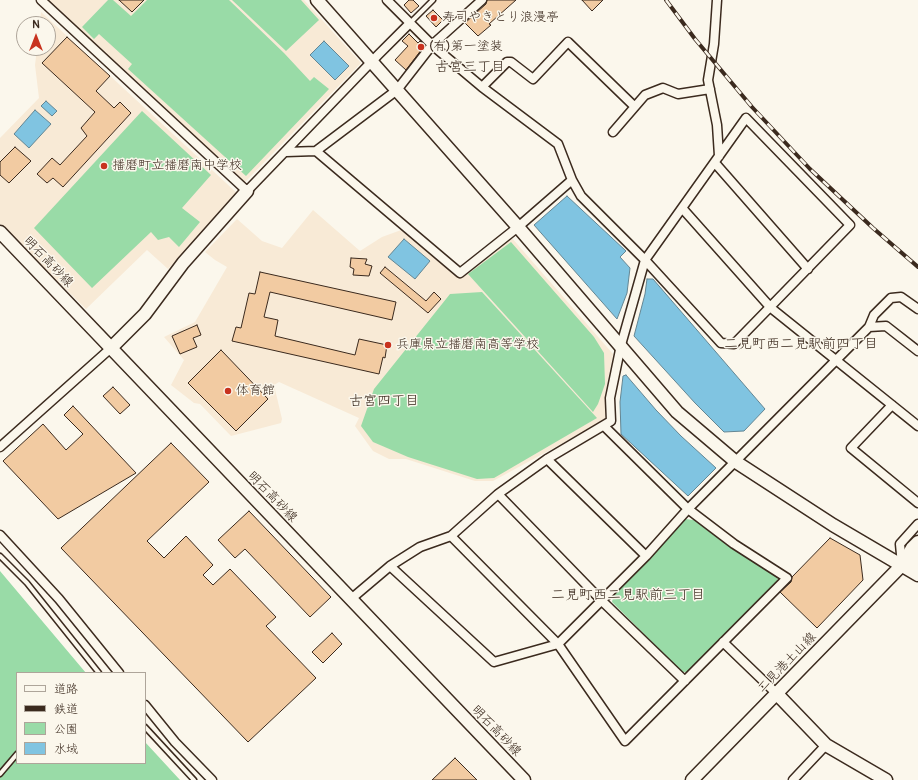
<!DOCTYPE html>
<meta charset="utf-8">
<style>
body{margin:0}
#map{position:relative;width:918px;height:780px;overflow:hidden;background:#fbf7ec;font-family:Pangolin,"Klee One",sans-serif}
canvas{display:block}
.legend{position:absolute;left:16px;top:672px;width:130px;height:92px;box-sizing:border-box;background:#fbf7ec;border:1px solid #aea59a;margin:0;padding:5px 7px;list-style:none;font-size:12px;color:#3b2a1e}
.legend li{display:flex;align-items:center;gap:8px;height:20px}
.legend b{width:20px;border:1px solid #aea59a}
.north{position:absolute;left:16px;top:16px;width:40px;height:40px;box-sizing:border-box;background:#fbf7ec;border:1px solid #aea59a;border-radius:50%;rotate:0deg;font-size:11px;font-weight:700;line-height:16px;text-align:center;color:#3b2a1e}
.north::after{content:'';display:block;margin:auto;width:14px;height:18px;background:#c8321e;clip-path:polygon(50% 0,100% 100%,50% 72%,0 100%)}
</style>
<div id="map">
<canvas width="918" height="780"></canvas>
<ul class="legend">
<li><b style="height:5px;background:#fbf7ec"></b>道路</li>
<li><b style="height:5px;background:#3b2a1e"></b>鉄道</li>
<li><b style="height:11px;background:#99dba7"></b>公園</li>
<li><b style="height:11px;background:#80c4e1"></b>水域</li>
</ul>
<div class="north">N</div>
</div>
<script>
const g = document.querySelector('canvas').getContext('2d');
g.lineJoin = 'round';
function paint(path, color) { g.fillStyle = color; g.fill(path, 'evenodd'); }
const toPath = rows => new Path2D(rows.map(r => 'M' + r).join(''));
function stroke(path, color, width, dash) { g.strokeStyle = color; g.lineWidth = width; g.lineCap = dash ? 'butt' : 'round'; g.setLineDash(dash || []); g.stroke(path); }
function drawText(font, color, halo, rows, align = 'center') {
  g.font = font + ' Pangolin,"Klee One",sans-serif'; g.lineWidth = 3; g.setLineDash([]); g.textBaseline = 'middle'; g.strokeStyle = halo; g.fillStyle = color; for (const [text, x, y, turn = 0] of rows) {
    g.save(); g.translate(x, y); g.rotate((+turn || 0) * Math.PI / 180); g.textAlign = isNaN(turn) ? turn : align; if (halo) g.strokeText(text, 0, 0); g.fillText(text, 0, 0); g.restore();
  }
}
const built = toPath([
 [46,0,304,0,361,63,245,182],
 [41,12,239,195,168,269,147,250,86,309,0,224,0,138,39,98,35,65,37,48,48,48,48,24,40,24],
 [313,210,360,251,382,237,404,229,460,277,511,237,613,354,605,395,607,419,493,481,475,481,406,459,389,459,373,451,355,426,359,418,279,382,274,385,282,419,281,423,231,436,200,404,194,403,171,385,184,360,164,337,195,322,227,267,215,260,205,252,237,219,262,241,282,248]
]);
const green = toPath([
 [108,0,113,0,131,16,147,0,229,0,284,53,310,81,314,77,329,89,246,176,128,69,132,64,99,34,94,39,82,27],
 [232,0,301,0,319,20,286,51],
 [142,111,211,175,182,208,200,222,179,247,169,237,158,240,151,232,92,288,34,228],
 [511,242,594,337,604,353,605,384,598,404,593,412,468,274],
 [482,292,597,418,494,478,477,479,408,457,373,442,361,426,374,389,450,294],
 [685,519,694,520,731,548,777,576,778,581,687,672,682,672,612,602,613,597],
 [0,571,86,673,17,673,17,763,145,763,145,742,180,780,0,780]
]);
const water = toPath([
 [324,41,349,66,335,80,310,55,324,41],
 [46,101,57,111,52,116,41,106,46,101],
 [35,110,51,124,29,148,14,134,35,110],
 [567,196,626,251,620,257,630,268,627,293,617,319,534,225,567,196],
 [404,239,430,261,415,279,388,257,404,239],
 [647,279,653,279,765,409,744,431,724,432,695,403,634,336,645,294,647,279],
 [626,375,656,410,681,436,716,468,688,496,621,434,620,402,623,376,626,375]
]);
const building = toPath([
 [119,0,144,0,132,12,119,0],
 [409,0,413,0,419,6,411,13,404,5,409,0],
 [487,0,516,0,489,24,491,25,478,36,465,23,486,4,487,0],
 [582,0,603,0,592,11,582,0],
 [433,10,443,20,436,27,426,16,433,10],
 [409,34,418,43,420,41,425,45,406,70,395,60,408,46,402,41,409,34],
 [67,37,110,76,96,91,114,108,120,102,131,113,63,187,53,178,47,183,37,174,52,158,60,165,87,136,81,128,95,112,42,63,67,37],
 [15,147,31,161,9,183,0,175,0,162,15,147],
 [351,258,367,259,365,264,372,266,369,276,353,275,354,269,350,267,351,258],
 [385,267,426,301,434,292,441,299,428,313,380,273,385,267],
 [260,272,396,302,392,320,270,292,264,317,278,320,275,336,355,355,359,339,387,345,385,358,383,357,379,374,232,341,236,327,241,328,249,293,255,294,260,272],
 [197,325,201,335,193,338,197,347,180,354,172,336,197,325],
 [221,350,268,399,236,431,188,383,221,350],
 [113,387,130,405,120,414,103,396,113,387],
 [73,406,136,473,58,519,3,461,43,424,66,450,83,434,64,415,73,406],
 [171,443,209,482,147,541,164,558,186,536,213,565,203,575,213,585,230,569,276,617,266,626,316,678,248,742,61,548,171,443],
 [249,511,331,597,310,617,245,549,235,558,218,540,249,511],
 [830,538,860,555,863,580,817,628,780,592,791,582,792,577,830,538],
 [332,633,342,644,323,663,312,652,332,633],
 [455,758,477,780,432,780,455,758]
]);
const lane = toPath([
 [410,23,433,0],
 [0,556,27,583,99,673],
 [145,727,194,780],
 [0,774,17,754]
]);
const street = toPath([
 [41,0,247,191,378,55,410,23],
 [387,0,432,45,482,87,558,144,572,180],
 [717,0,714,44,708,80,717,125,719,156],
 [482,87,507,62,511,62,533,79,568,42,634,106],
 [613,132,645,95,663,88,678,94,710,89],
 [316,151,460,273,518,227,572,180,581,196,645,260,721,343,734,344,850,225,746,118,645,260,621,345,610,398,611,421,547,459,498,494,451,536,420,547,390,566,351,599],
 [286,152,316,151,397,90,432,45,482,0],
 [715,163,808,269],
 [682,208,771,308,918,426],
 [869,327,886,326,918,351],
 [892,405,851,448,918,503],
 [0,447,111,348],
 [547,459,646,556],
 [498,494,601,600,685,681],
 [918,524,900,544,902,565,918,565],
 [0,535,59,599,119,673],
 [451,536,558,644,625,741,787,578,734,544,688,509,604,426],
 [390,566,494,662,558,644,646,556,688,509,869,327,874,315,891,298,901,297,918,309],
 [723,642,777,694],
 [145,705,175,742,212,780],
 [793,780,826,745]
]);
const secondary = toPath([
 [317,0,518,227,677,412,736,462,833,525,918,575],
 [0,232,524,780],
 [111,348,145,314,183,263,247,191],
 [904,562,912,548,918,542],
 [777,694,826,745,886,780],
 [692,780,902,565,918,555]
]);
const rail = toPath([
 [666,0,695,39,752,107,810,169,873,228,918,267]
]);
const markers = [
 [434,18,4,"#c8321e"],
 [421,47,4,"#c8321e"],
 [104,166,4,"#c8321e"],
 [388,345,4,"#c8321e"],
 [228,391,4,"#c8321e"]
];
const poiNames = [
 ["寿司やきとり浪漫亭",442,18],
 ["(有)第一塗装",429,47],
 ["播磨町立播磨南中学校",112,166],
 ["兵庫県立播磨南高等学校",396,345],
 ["体育館",236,391]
];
const streetNames = [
 ["明石高砂線",48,262,46],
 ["明石高砂線",272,497,46],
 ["二見港土山線",787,663,-46],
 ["明石高砂線",496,731,46]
];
const neighbourhoodNames = [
 ["古宮三丁目",470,67],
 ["二見町西二見駅前四丁目",801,344],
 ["古宮四丁目",384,401],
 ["二見町西二見駅前三丁目",628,595]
];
paint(built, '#f8ead6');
paint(green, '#99dba7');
paint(water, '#80c4e1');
stroke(water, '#648693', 1);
paint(building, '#f2cba2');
stroke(building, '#3b2a1e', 1);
stroke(lane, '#3b2a1e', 7);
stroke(street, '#3b2a1e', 11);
stroke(secondary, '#3b2a1e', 15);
stroke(lane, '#fbf7ec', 4);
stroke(street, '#fbf7ec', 8);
stroke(secondary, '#fbf7ec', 12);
stroke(rail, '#3b2a1e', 4);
stroke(rail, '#fbf7ec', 2.5, [8]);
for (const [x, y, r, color] of markers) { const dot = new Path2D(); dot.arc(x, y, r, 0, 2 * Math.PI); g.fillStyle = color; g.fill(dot); stroke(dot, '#fbf7ec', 1.5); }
drawText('13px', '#3b2a1e', '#fbf7ec', poiNames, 'left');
drawText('13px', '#3b2a1e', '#fbf7ec', streetNames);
drawText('14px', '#3b2a1e', '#fbf7ec', neighbourhoodNames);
</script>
